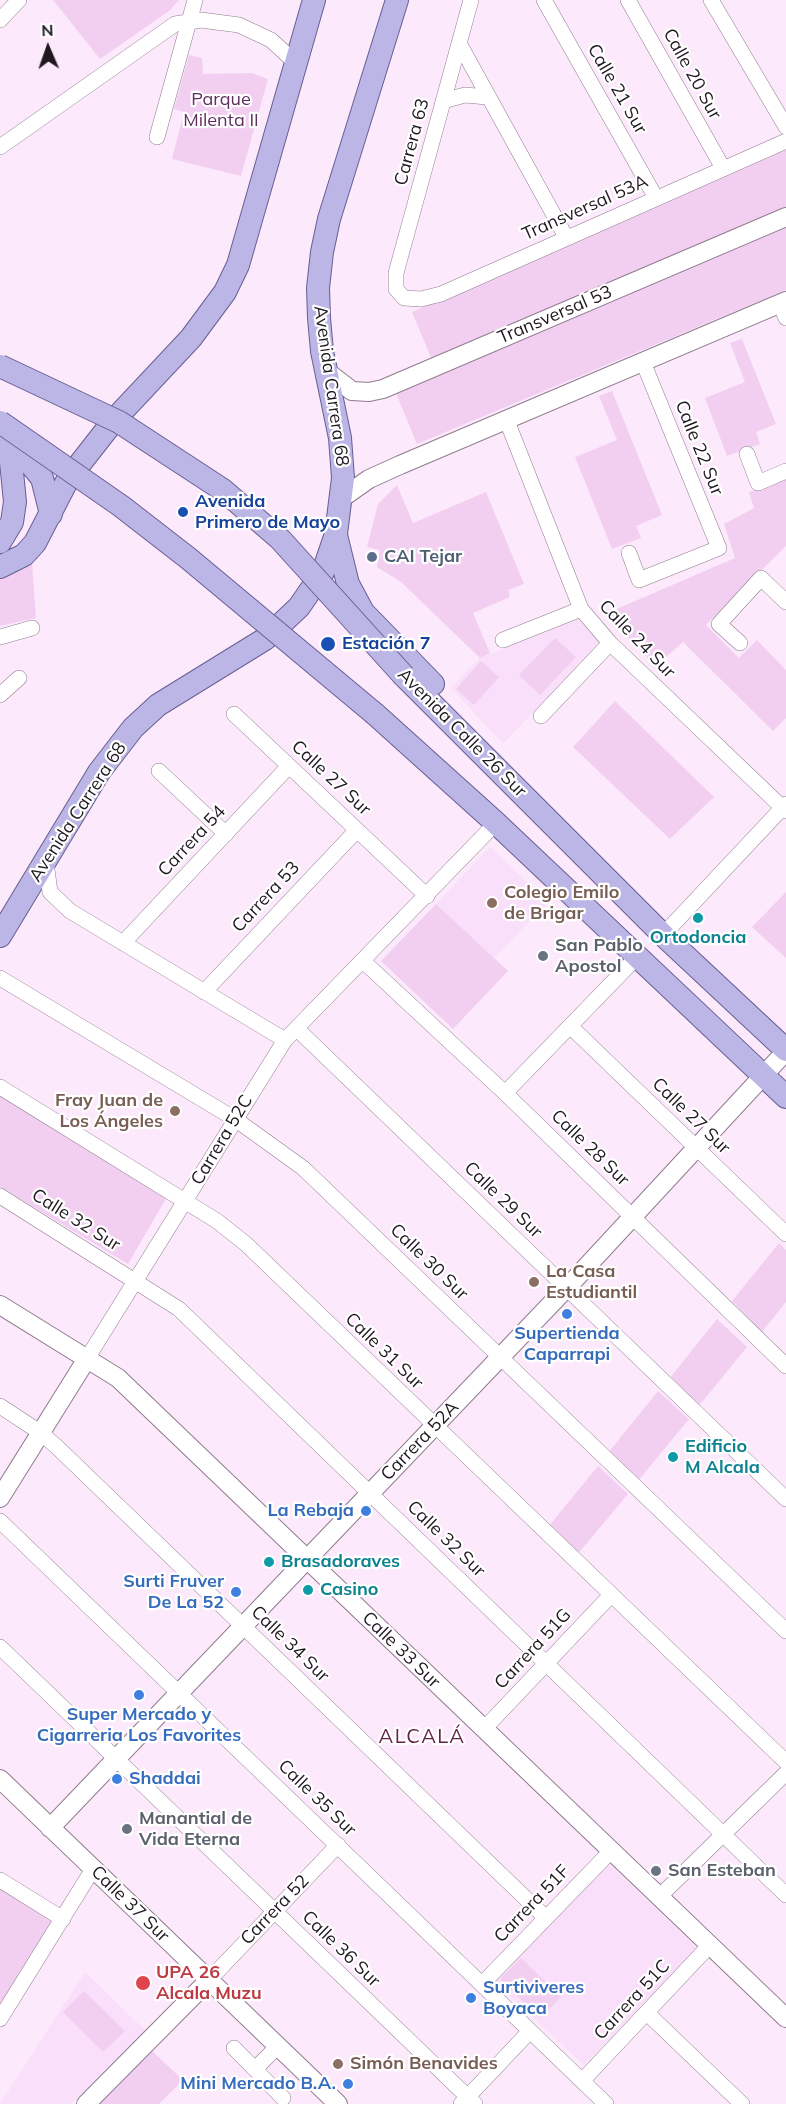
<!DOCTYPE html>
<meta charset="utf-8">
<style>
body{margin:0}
#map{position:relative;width:786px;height:2104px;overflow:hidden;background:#fde9fc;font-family:Mulish,sans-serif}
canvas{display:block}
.north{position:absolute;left:18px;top:18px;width:60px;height:60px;-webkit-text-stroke:4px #fff;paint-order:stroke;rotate:358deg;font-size:16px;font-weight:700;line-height:24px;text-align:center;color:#1f181f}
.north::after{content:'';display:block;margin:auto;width:21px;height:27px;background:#1f181f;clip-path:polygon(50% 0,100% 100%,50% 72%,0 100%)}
</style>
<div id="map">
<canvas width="786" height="2104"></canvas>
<div class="north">N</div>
</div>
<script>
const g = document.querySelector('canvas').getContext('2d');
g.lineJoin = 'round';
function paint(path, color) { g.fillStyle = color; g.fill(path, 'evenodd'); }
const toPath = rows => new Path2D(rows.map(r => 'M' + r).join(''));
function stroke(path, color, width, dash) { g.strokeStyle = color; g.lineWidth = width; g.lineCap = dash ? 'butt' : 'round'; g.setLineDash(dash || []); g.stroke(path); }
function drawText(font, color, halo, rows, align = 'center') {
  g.font = font + ' Mulish,sans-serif'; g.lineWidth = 4.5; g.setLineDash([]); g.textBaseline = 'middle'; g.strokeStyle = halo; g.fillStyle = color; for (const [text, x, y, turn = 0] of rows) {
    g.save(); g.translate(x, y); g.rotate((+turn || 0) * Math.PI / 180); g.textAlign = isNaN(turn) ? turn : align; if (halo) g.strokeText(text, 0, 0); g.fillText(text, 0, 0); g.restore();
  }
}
const built = toPath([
 [577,619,600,642,503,744,451,688,480,658],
 [490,847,548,902,494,958,436,904],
 [608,1863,697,1948,584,2065,493,1980],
 [85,1972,146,2031,70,2104,0,2104]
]);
const green = toPath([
 [53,0,179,0,169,11,100,59],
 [189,55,202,58,203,74,252,73,268,79,241,176,172,159,184,112,174,109],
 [786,148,786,209,432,360,412,312],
 [786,223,786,290,417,444,395,391],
 [742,339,776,424,756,432,760,444,727,456,705,398,745,382,730,343],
 [612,391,662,515,636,526,641,538,612,549,575,457,617,440,599,396],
 [786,478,786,546,706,625,739,658,757,640,786,670,786,718,773,731,683,642,656,666,605,614,735,558,724,524,754,508,749,492],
 [397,485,413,523,486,492,524,584,508,590,510,597,473,613,490,653,480,658,401,582,377,567,380,550,367,547,378,504],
 [32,562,36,618,0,626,0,577],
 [555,638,576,657,540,695,519,675],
 [481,661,499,677,474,705,456,689],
 [615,701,714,797,670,839,573,747],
 [786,892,786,958,752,927],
 [436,904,508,971,453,1029,381,961],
 [0,1095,167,1197,128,1264,0,1187],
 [779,1243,786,1250,786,1302,762,1332,732,1301],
 [717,1319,747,1347,698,1407,669,1379],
 [658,1391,689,1419,638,1481,608,1453],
 [598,1466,628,1494,577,1555,548,1527],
 [0,1882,60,1920,0,2016],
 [521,1958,561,1997,540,2018,500,1979],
 [84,1991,125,2031,103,2052,63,2012],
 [151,2050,183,2080,159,2104,99,2104]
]);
const minor = toPath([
 [471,0,396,273,396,289,404,298,421,299,441,294,786,141],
 [544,0,656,198],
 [628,0,723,168],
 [711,0,786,127],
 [0,20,19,0],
 [459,43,566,237],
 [443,101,465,95,487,97],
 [157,137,195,0],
 [0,147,175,24,201,20,239,25,271,40,296,63],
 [780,304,786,318],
 [507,421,581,609,610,643,786,811],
 [747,454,758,483,786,471],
 [629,553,639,580,719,548,643,362],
 [0,637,32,628],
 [503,640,581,609],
 [740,643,719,624,761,578,786,602],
 [0,695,19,678],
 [234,714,427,896],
 [541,716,610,643],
 [159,771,226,834],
 [46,862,50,892,70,911,285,1040],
 [663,935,786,804],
 [123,943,289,766],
 [363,961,505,1093,786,1366],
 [0,978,235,1119,303,1168,786,1631],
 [204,992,357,830],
 [570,1026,786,1234],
 [297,1029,786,1499],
 [0,1087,217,1221,246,1244,786,1762],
 [505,1093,638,956],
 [0,1196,179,1309,786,1895],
 [88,1357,285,1040,496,823],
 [0,1406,41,1433,57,1447,546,1918],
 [0,1521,606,2104],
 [0,1647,475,2104],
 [484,1729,611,1595],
 [0,1880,63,1919],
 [659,1897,786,1773],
 [209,1980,338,1845],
 [482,1984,611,1851],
 [647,2013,742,2104],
 [0,2019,93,1869],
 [234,2048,283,2098],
 [255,2069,278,2046],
 [582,2081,710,1945],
 [461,2104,530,2031]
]);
const tertiary = toPath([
 [326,371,352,391,369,392,383,389,786,217],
 [342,498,369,479,400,465,786,301],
 [0,1305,118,1378,786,2018],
 [0,1498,88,1357],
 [0,1779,338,2104],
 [50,1828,575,1279,786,1051],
 [86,2104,209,1980]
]);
const primary = toPath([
 [4,440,27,460,42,478,51,514],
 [336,535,348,584,363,612,433,684],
 [0,542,12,522,15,502,11,462,1,438],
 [0,567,24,555,35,543,68,479,115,419,191,338,225,292,238,265,314,0],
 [404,676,663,935,786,1050],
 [375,714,496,823,786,1097],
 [0,936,99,772,133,728,158,705,265,639,299,607,323,572,336,534,343,478,340,438,322,351,319,318,318,288,322,252,329,219,397,0]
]);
const primaryBridge = toPath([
 [0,366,119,422,223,490,280,539,404,676],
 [0,422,121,506,188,558,375,714]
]);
const markers = [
 [183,512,6,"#1a4fb4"],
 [372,557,6,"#5c6f8a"],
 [328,644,8,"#1a4fb4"],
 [492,903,6,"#8d6e63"],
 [698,918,6,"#0f9aa8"],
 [543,956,6,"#6b7280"],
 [175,1111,6,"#8d6e63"],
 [534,1282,6,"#8d6e63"],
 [567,1314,6,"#3f7fe0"],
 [673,1457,6,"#0f9aa8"],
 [366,1511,6,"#3f7fe0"],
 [269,1562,6,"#0f9aa8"],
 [308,1590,6,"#0f9aa8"],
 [236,1592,6,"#3f7fe0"],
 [139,1695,6,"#3f7fe0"],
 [117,1779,6,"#3f7fe0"],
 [127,1829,6,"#6b7280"],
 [656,1871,6,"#6b7280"],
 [143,1983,8,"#e0444e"],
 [471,1998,6,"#3f7fe0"],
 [338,2064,6,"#8d6e63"],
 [348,2084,6,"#3f7fe0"]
];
const streetNames = [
 ["Calle 20 Sur",692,74,61],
 ["Calle 21 Sur",617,89,60],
 ["Carrera 63",412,142,-75],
 ["Transversal 53A",585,208,-24],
 ["Transversal 53",555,315,-23],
 ["Avenida Carrera 68",331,386,82],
 ["Calle 22 Sur",699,448,68],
 ["Calle 24 Sur",637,639,46],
 ["Avenida Calle 26 Sur",462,733,45],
 ["Calle 27 Sur",331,778,43],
 ["Avenida Carrera 68",78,812,-57],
 ["Carrera 54",192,841,-47],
 ["Carrera 53",266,897,-47],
 ["Calle 27 Sur",691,1116,44],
 ["Carrera 52C",222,1140,-59],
 ["Calle 28 Sur",590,1148,44],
 ["Calle 29 Sur",503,1200,44],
 ["Calle 32 Sur",76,1220,32],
 ["Calle 30 Sur",429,1262,44],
 ["Calle 31 Sur",384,1351,44],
 ["Carrera 52A",420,1441,-46],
 ["Calle 32 Sur",446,1539,44],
 ["Calle 34 Sur",290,1644,44],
 ["Carrera 51G",533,1649,-47],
 ["Calle 33 Sur",401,1650,44],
 ["Calle 35 Sur",317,1798,44],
 ["Calle 37 Sur",130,1904,44],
 ["Carrera 51F",532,1904,-46],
 ["Carrera 52",275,1910,-46],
 ["Calle 36 Sur",341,1949,44],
 ["Carrera 51C",632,2000,-47]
];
const parkNames = [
 ["Parque",221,100],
 ["Milenta II",221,121]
];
const transitNames = [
 ["Avenida",195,502],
 ["Primero de Mayo",195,523],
 ["Estación 7",342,644]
];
const serviceNames = [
 ["CAI Tejar",384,557]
];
const educationNames = [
 ["Colegio Emilo",504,893],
 ["de Brigar",504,914],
 ["Fray Juan de",163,1101,"right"],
 ["Los Ángeles",163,1122,"right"],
 ["La Casa",546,1272],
 ["Estudiantil",546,1293],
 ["Simón Benavides",350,2064]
];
const cultureNames = [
 ["Ortodoncia",698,938,"center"],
 ["Edificio",685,1447],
 ["M Alcala",685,1468],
 ["Brasadoraves",281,1562],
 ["Casino",320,1590]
];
const worshipNames = [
 ["San Pablo",555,946],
 ["Apostol",555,967],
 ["Manantial de",139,1819],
 ["Vida Eterna",139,1840],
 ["San Esteban",668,1871]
];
const shopNames = [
 ["Supertienda",567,1334,"center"],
 ["Caparrapi",567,1355,"center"],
 ["La Rebaja",354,1511],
 ["Surti Fruver",224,1582],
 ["De La 52",224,1603],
 ["Super Mercado y",139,1715,"center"],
 ["Cigarreria Los Favorites",139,1736,"center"],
 ["Shaddai",129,1779,"left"],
 ["Surtiviveres",483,1988,"left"],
 ["Boyaca",483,2009,"left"],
 ["Mini Mercado B.A.",336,2084]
];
const healthNames = [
 ["UPA 26",156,1973],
 ["Alcala Muzu",156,1994]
];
const neighbourhoodNames = [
 ["ALCALÁ",422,1737]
];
paint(built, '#f9dff9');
paint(green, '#f2cff1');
stroke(minor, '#8e7c8e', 16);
stroke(tertiary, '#8e7c8e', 20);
stroke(primary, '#675f94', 24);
stroke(minor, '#fff', 15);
stroke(tertiary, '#fff', 18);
stroke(primary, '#bbb6e5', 22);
stroke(primaryBridge, '#675f94', 24, []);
stroke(primaryBridge, '#bbb6e5', 22);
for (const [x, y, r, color] of markers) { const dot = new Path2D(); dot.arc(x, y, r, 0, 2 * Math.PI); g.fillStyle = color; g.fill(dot); stroke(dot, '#fff', 2); }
drawText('18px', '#1f181f', '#fff', streetNames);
drawText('18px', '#5f2f60', '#fff', parkNames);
drawText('bold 18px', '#164399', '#fff', transitNames, 'left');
drawText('bold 18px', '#4e5e75', '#fff', serviceNames, 'left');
drawText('bold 18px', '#785e54', '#fff', educationNames, 'left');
drawText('bold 18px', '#0d838f', '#fff', cultureNames, 'left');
drawText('bold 18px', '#5b616d', '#fff', worshipNames, 'left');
drawText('bold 18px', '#366cbe', '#fff', shopNames, 'right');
drawText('bold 18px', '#be3a42', '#fff', healthNames, 'left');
g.letterSpacing = '1.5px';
drawText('20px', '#632343', '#fff', neighbourhoodNames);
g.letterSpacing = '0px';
</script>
